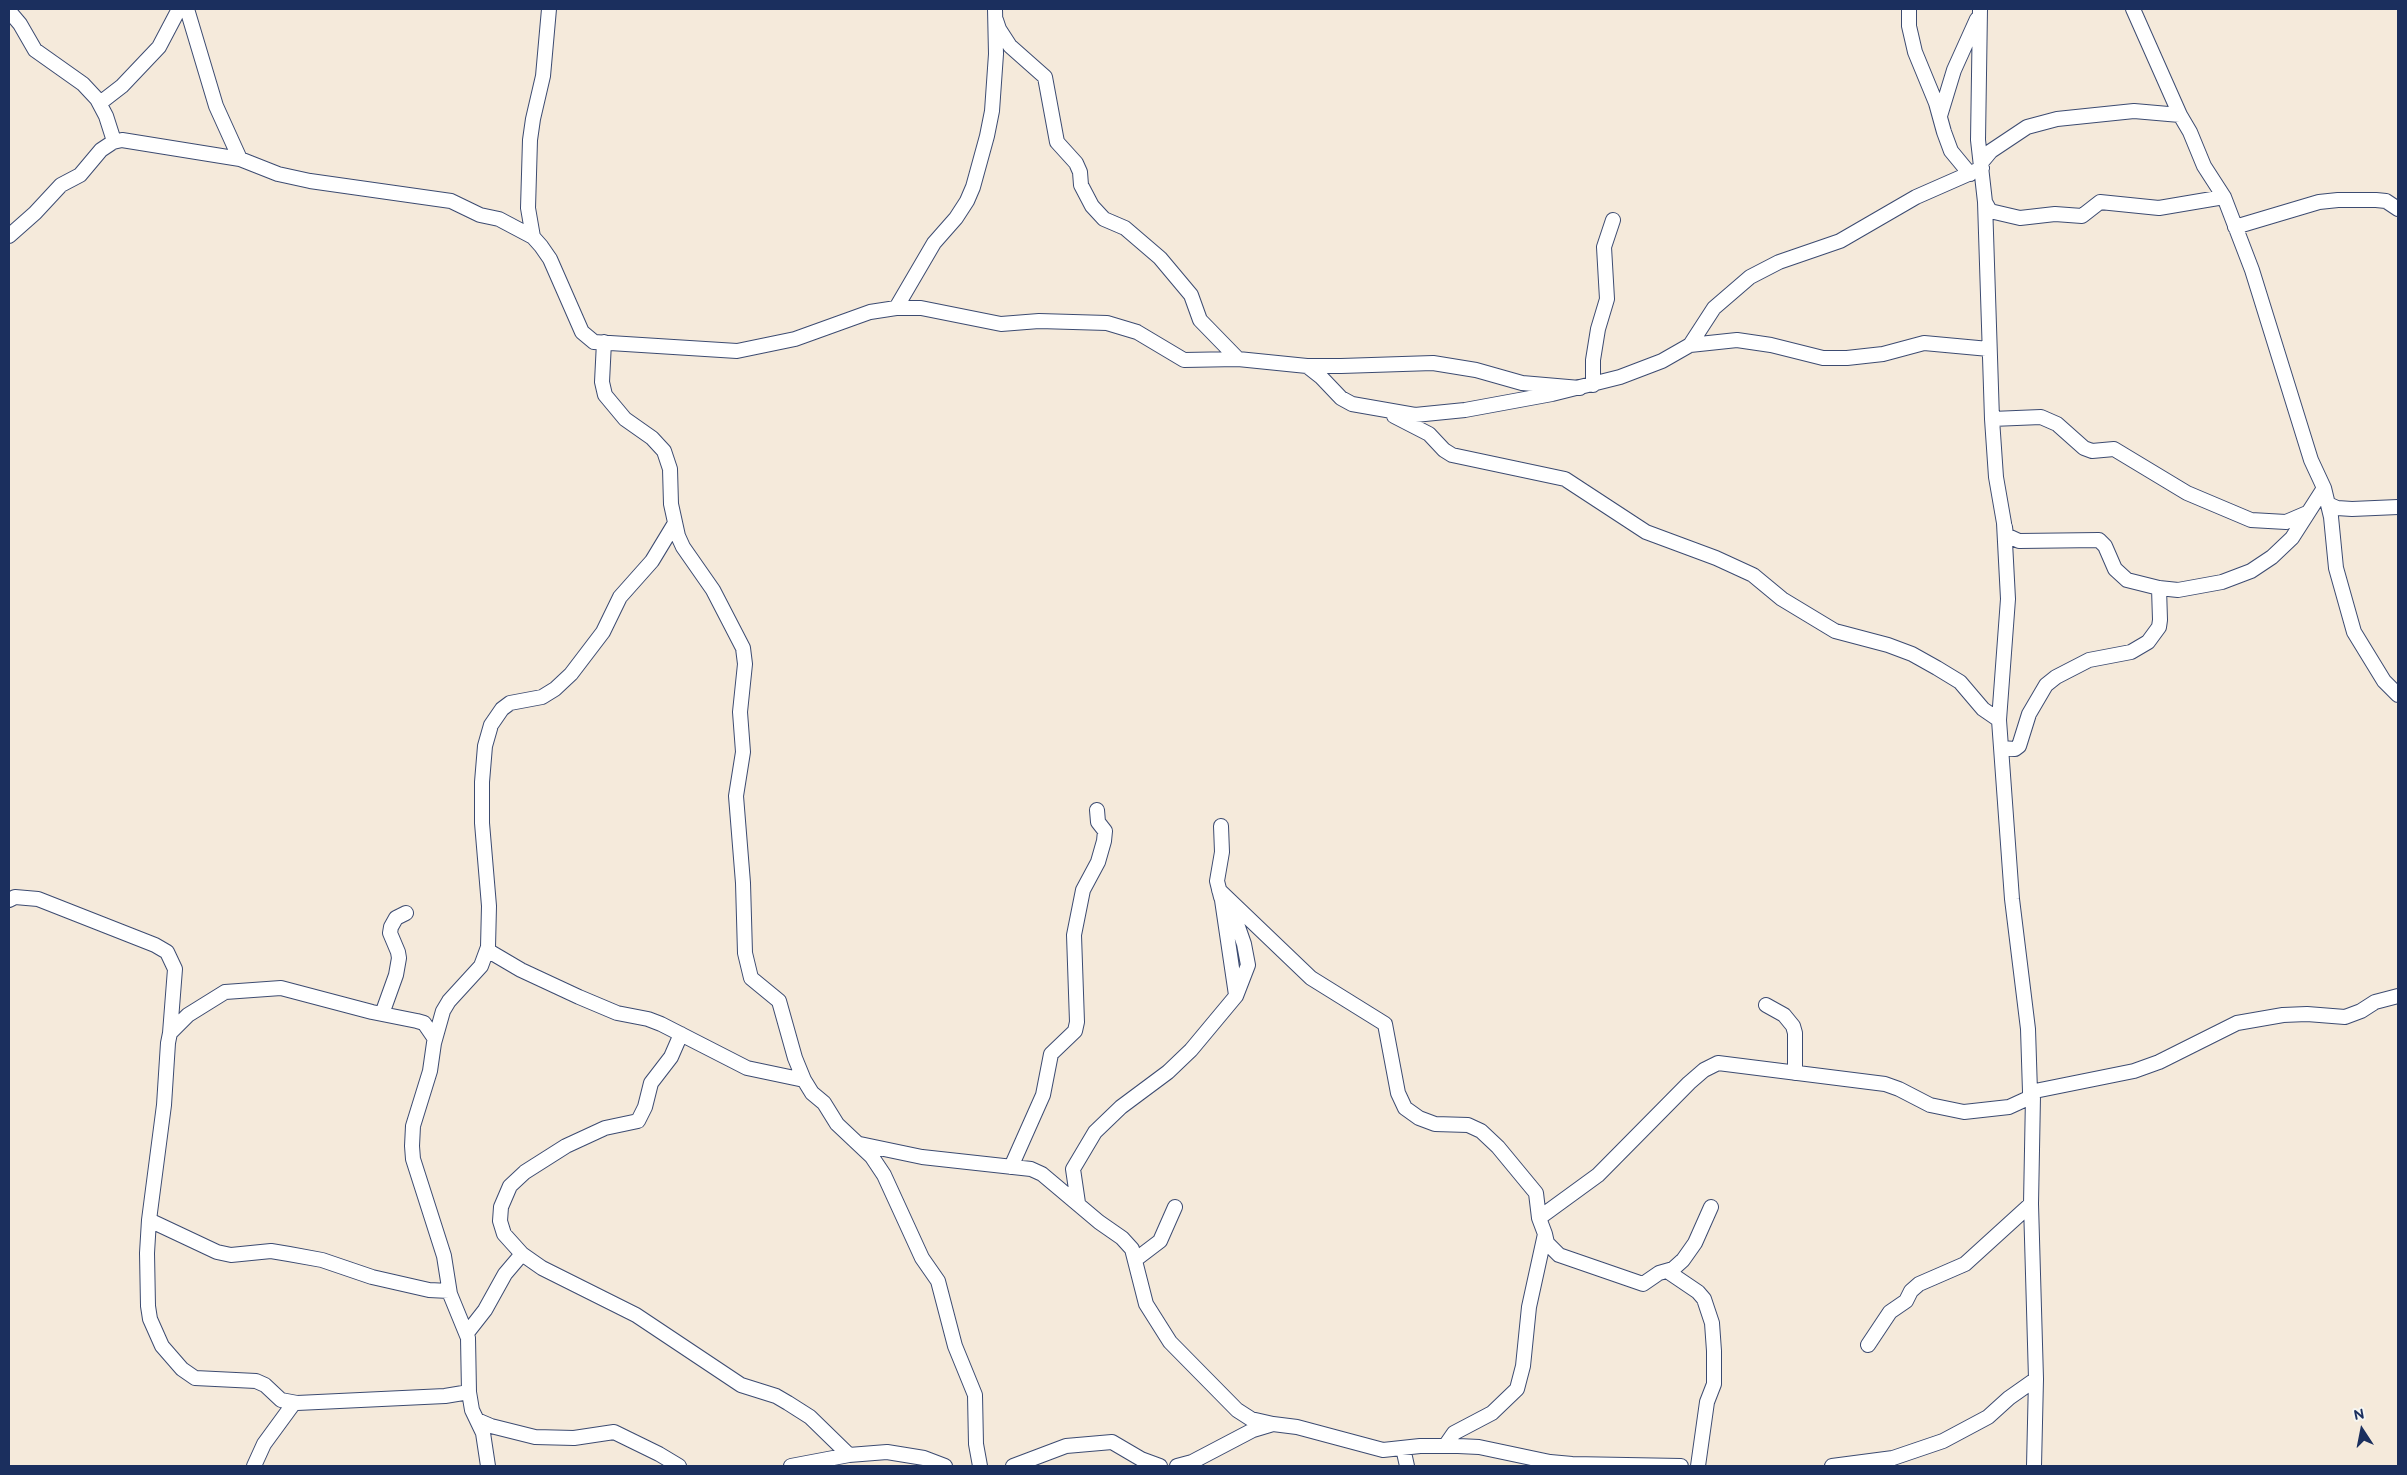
<!DOCTYPE html>
<style>
body{margin:0}
#map{position:relative;width:2407px;height:1475px;overflow:hidden;background:#f5eadb;font-family:"Balsamiq Sans",sans-serif}
canvas{display:block}
.frame{position:absolute;inset:0;border:10px solid #1b2f5e;pointer-events:none}
.north{position:absolute;left:2337px;top:1405px;width:50px;height:50px;-webkit-text-stroke:4px #f6f6f2;paint-order:stroke;rotate:349deg;font-size:14px;font-weight:700;line-height:20px;text-align:center;color:#1b2f5e}
.north::after{content:'';display:block;margin:auto;width:18px;height:22px;background:#1b2f5e;clip-path:polygon(50% 0,100% 100%,50% 72%,0 100%)}
</style>
<div id="map">
<canvas width="2407" height="1475"></canvas>
<div class="frame"></div>
<div class="north">N</div>
</div>
<script>
const g = document.querySelector('canvas').getContext('2d');
g.lineJoin = 'round';
const toPath = rows => new Path2D(rows.map(r => 'M' + r).join(''));
function stroke(path, color, width, dash) { g.strokeStyle = color; g.lineWidth = width; g.lineCap = dash ? 'butt' : 'round'; g.setLineDash(dash || []); g.stroke(path); }
const minor = toPath([
 [187,9,216,106,240,159],
 [1909,9,1909,26,1915,52,1936,103,1944,132,1951,151,1970,174],
 [1980,9,1978,140,1985,202,1992,419,1996,477,2004,523,2008,599,1999,720,2012,899,2028,1029,2030,1092,2033,1096,2031,1204,2036,1379,2034,1466],
 [2133,9,2180,115,2190,132,2204,166,2224,197,2252,270,2311,460,2324,488,2331,517,2336,568,2354,632,2384,681,2398,695],
 [9,11,20,24,35,50,83,84,97,99,106,116,114,141],
 [996,20,999,29,1010,46,1045,77,1057,142,1076,163,1080,172,1081,185,1092,206,1104,219,1125,228,1160,258,1191,295,1200,320,1238,359],
 [100,103,122,86,159,47,179,9],
 [1940,116,1954,70,1977,19],
 [1981,163,1991,151,2027,127,2057,119,2134,111,2180,115],
 [1985,202,1990,211,2020,218,2055,214,2082,216,2100,202,2159,208,2224,197],
 [2235,227,2319,202,2338,200,2376,200,2386,201,2398,209],
 [9,236,35,213,61,185,80,175,101,150,113,142,122,140,240,159,278,174,310,181,451,201,480,215,499,219,533,237,541,246,550,259,582,332,594,342,737,351,795,339,870,312,896,308,921,308,1001,324,1039,321,1107,323,1137,332,1184,360,1238,359,1307,366,1341,366,1433,363,1476,370,1522,383,1580,388],
 [533,237,528,208,530,140,533,119,543,76,549,9],
 [896,308,934,243,956,218,967,201,973,187,987,136,992,111,996,54,995,9],
 [604,342,602,382,605,395,625,419,652,438,664,451,670,469,671,504,678,536,683,547,713,590,743,648,745,664,740,712,743,752,736,796,743,883,745,953,751,978,779,1001,795,1058,804,1080],
 [1690,345,1737,340,1771,345,1823,358,1847,358,1883,354,1924,343,1989,349],
 [1307,366,1321,377,1341,398,1352,404,1415,415,1465,410,1552,394,1620,377,1662,361,1690,345,1714,308,1750,277,1779,262,1840,241,1916,197,1982,168],
 [1593,385,1593,360,1598,329,1607,299,1604,247,1613,220],
 [1394,416,1429,434,1444,450,1452,455,1565,479,1646,532,1716,558,1753,575,1782,599,1835,631,1888,645,1912,654,1937,668,1960,682,1983,709,1999,720],
 [1992,419,2041,417,2057,424,2084,448,2092,451,2114,449,2187,493,2251,520,2286,522,2307,513],
 [2328,504,2337,508,2352,509,2398,507],
 [2005,527,2006,535,2019,541,2099,540,2105,546,2115,569,2127,580,2159,588,2178,590,2222,582,2251,571,2272,557,2292,538,2324,488],
 [2001,748,2015,749,2019,746,2029,714,2046,685,2056,677,2089,660,2131,652,2148,642,2159,627,2160,620,2159,588],
 [1219,890,1311,978,1385,1024,1398,1093,1405,1108,1419,1118,1435,1124,1468,1125,1481,1131,1498,1147,1536,1193,1539,1218,1545,1234,1529,1307,1523,1366,1517,1389,1492,1413,1454,1433,1445,1446],
 [9,900,15,897,38,899,155,945,167,952,175,969,170,1033],
 [1222,900,1236,995],
 [487,950,521,970,579,997,617,1013,648,1019,661,1024,747,1068,804,1080,812,1093,824,1103,837,1124,872,1157,884,1175,922,1258,938,1281,955,1346,975,1395,976,1444,980,1466],
 [1766,1005,1784,1015,1793,1026,1795,1033,1795,1073],
 [382,1014,396,975,399,958,398,952,390,933,391,927,396,918,406,913],
 [681,1034,671,1057,651,1083,645,1107,638,1121,605,1128,566,1146,525,1172,510,1186,501,1207,500,1221,504,1234,522,1254,542,1268,636,1315,741,1385,776,1396,788,1403,810,1417,849,1455],
 [435,1039,424,1023,417,1021,372,1012,281,988,225,992,188,1015,170,1033,168,1043,164,1105,149,1220,147,1253,148,1306,150,1319,162,1346,182,1369,195,1378,256,1381,265,1385,281,1400,297,1403,445,1396,469,1392],
 [2030,1092,2134,1071,2159,1062,2237,1023,2283,1015,2307,1014,2345,1017,2361,1011,2375,1002,2398,996],
 [860,1144,922,1157,1031,1169,1042,1174,1099,1222,1122,1238,1132,1249,1146,1304,1170,1342,1237,1410,1251,1419,1273,1424],
 [1011,1167,1043,1095,1051,1054,1075,1031,1077,1022,1074,935,1083,890,1098,862,1104,841,1105,831,1098,822,1097,810],
 [1078,1203,1073,1169,1095,1132,1121,1107,1168,1072,1191,1050,1236,996,1248,965,1244,944,1236,921,1221,897,1217,881,1222,852,1221,826],
 [1539,1218,1598,1175,1689,1083,1704,1070,1718,1063,1885,1084,1899,1089,1930,1105,1964,1112,2009,1107,2033,1096],
 [149,1220,217,1252,231,1255,271,1251,289,1254,322,1260,372,1277,429,1290,449,1291],
 [1545,1234,1547,1243,1559,1255,1643,1284,1659,1273,1673,1269,1683,1260,1695,1243,1711,1207],
 [1135,1260,1160,1241,1175,1207],
 [1667,1271,1698,1292,1704,1299,1712,1323,1714,1351,1714,1384,1707,1402,1698,1466],
 [467,1333,485,1310,505,1274,522,1254],
 [1868,1345,1890,1312,1906,1301,1911,1291,1919,1284,1965,1264,2031,1204],
 [477,1420,491,1426,535,1437,574,1438,614,1432,659,1454,679,1466],
 [1403,1448,1407,1466],
 [254,1466,264,1444,294,1403],
 [488,1466,483,1433,472,1410,469,1392,468,1338,450,1294,444,1256,413,1159,412,1146,413,1126,430,1071,434,1043,443,1011,449,1001,481,966,488,947,489,906,482,823,482,782,485,746,491,725,502,709,510,703,542,697,555,689,571,674,603,632,620,597,652,561,675,523],
 [791,1466,849,1455,887,1452,924,1458,945,1466],
 [1013,1466,1066,1446,1112,1442,1141,1459,1160,1466],
 [1177,1466,1192,1462,1253,1430,1273,1424,1297,1427,1383,1450,1420,1446,1458,1446,1479,1447,1550,1462,1572,1464,1681,1466],
 [1832,1466,1893,1458,1943,1441,1988,1417,2009,1398,2036,1379]
]);
stroke(minor, '#3c4b71', 16);
stroke(minor, '#fff', 14);
</script>
